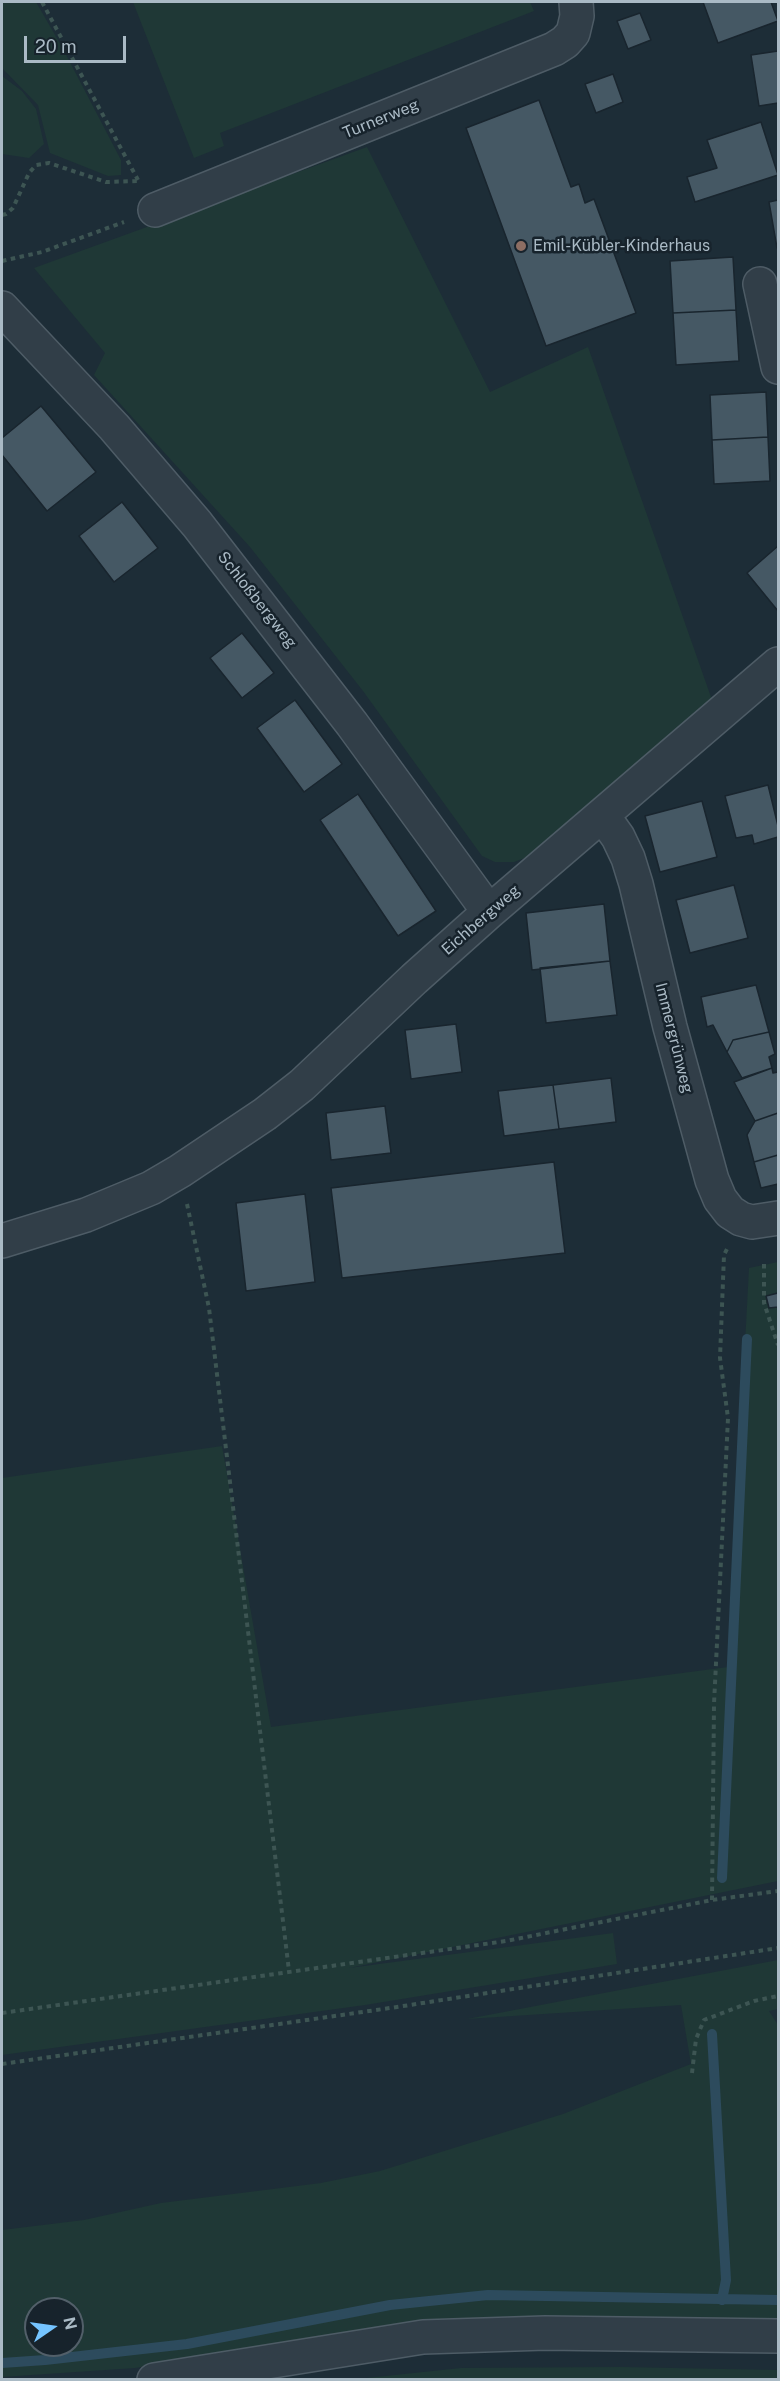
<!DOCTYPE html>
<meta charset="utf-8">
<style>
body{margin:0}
#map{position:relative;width:780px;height:2381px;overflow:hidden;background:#1d2d37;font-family:"Public Sans",sans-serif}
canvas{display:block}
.frame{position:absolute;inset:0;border:3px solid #aabac5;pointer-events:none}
.north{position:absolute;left:24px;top:2297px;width:60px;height:60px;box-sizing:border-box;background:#17232c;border:2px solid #525f69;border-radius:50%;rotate:77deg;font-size:16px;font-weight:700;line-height:24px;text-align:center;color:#aabac5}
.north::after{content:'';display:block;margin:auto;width:21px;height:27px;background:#75c4ff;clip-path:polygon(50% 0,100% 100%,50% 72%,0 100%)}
.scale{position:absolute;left:24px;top:36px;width:102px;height:27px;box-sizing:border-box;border:3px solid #aabac5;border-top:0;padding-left:8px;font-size:18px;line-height:21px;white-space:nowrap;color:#aabac5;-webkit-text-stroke:4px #17232c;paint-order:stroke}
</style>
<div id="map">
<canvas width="780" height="2381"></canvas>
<div class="frame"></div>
<div class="north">N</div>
<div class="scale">20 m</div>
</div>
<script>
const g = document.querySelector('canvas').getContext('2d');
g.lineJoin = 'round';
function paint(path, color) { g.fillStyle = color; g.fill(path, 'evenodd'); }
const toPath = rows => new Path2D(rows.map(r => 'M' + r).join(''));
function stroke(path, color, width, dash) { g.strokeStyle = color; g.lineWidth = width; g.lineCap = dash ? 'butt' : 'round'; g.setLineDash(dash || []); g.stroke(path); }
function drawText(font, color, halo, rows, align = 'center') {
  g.font = font + ' "Public Sans",sans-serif'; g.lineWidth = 5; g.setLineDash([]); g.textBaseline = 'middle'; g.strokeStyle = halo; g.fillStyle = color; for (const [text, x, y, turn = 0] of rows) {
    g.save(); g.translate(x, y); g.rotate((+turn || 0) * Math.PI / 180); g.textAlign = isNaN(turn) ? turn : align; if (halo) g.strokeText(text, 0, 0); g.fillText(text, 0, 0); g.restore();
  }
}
const green = toPath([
 [2,2,36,2,62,47,121,160,121,175,108,176,50,153,38,105,2,68],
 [133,2,530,2,534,11,220,133,224,146,194,158],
 [2,76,22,91,36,109,44,144,29,158,2,154],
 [367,147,490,392,588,347,712,700,530,856,514,862,495,862,482,856,363,691,250,547,94,375,105,353,34,268],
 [778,1262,778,1881,349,1968,613,1933,617,1964,365,2005,2,2055,2,1478,222,1446,271,1727,728,1667,749,1268],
 [778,1960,778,2009,769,2011,778,2025,778,2323,589,2317,421,2320,135,2368,2,2377,2,2230,84,2220,161,2203,321,2183,380,2171,563,2114,691,2064,681,2005,467,2019],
 [36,2309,72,2309,72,2345,36,2345],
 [620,2367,778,2370,778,2379,357,2379,461,2368]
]);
const stream = toPath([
 [722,1878,747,1339],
 [712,2034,726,2280,722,2300],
 [2,2363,45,2360,187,2344,390,2305,488,2295,778,2300]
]);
const building = toPath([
 [703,2,771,2,778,21,718,43,703,2],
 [640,13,651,40,628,49,617,21,640,13],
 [778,51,778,103,759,106,751,55,778,51],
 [613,74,623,102,596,113,585,84,613,74],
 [539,100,571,187,579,184,585,203,594,199,636,313,546,346,466,128,539,100],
 [761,122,778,175,695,202,687,177,717,168,707,140,761,122],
 [778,200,778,247,777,248,769,202,778,200],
 [733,257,736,310,673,313,670,261,733,257],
 [736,310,739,361,676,365,673,313,736,310],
 [766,392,768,437,712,440,710,395,766,392],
 [41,406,96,472,47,511,2,455,2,438,41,406],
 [768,437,770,481,714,484,712,440,768,437],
 [122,502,158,548,114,582,79,536,122,502],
 [778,546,778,611,747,573,778,546],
 [242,633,274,673,242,698,210,658,242,633],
 [295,700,342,764,304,792,257,728,295,700],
 [768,785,778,826,778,837,754,844,752,835,736,838,725,796,768,785],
 [358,794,436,911,398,936,320,820,358,794],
 [702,801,717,857,660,872,645,816,702,801],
 [734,885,748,938,690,953,676,900,734,885],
 [604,904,610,961,532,970,526,913,604,904],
 [610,961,617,1015,546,1023,540,968,610,961],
 [756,985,769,1032,733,1040,727,1052,713,1025,707,1027,701,997,756,985],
 [456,1024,462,1072,411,1079,405,1030,456,1024],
 [769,1032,775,1054,769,1057,772,1068,742,1078,727,1052,733,1040,769,1032],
 [772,1068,773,1073,778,1072,778,1113,755,1121,734,1082,772,1068],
 [611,1078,616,1122,559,1129,553,1085,611,1078],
 [553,1085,559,1129,504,1136,498,1091,553,1085],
 [385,1106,391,1153,331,1160,326,1113,385,1106],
 [778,1113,778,1155,754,1162,747,1135,755,1121,778,1113],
 [778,1155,778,1184,761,1188,754,1162,778,1155],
 [554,1162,565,1253,342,1278,331,1188,554,1162],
 [305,1194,315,1282,246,1291,236,1203,305,1194],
 [778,1293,778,1307,769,1308,766,1296,778,1293]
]);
const path = toPath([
 [42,2,138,180],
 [2,215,6,214,13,208,29,173,36,165,49,163,106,182,138,181],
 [2,261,42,252,124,222],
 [187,1204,209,1308,289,1971],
 [764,1264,764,1303,778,1345],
 [712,1900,714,1704,728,1418,720,1358,724,1255,727,1249],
 [2,2013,506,1941,712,1900,778,1891],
 [2,2064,397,2007,778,1948],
 [692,2073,696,2039,704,2020,754,2001,778,1996]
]);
const minor = toPath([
 [155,210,554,49,565,42,573,33,577,16,576,2],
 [760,284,778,367],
 [2,308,114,427,197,524,352,724,489,912],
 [603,816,618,837,628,858,636,884,670,1027,712,1180,720,1199,730,1212,741,1219,752,1222,778,1218],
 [2,1241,86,1215,151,1188,180,1171,265,1114,302,1085,414,979,489,912,778,664],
 [154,2380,423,2337,545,2333,778,2336]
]);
const markers = [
 [521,246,6,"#8d6e63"]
];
const streetNames = [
 ["Turnerweg",381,119,-22],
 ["Schloßbergweg",257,600,52],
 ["Eichbergweg",481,920,-41],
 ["Immergrünweg",674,1038,76]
];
const poiNames = [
 ["Emil-Kübler-Kinderhaus",533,246]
];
paint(green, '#1f3836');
stroke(stream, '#2d4b5d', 10);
paint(building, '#455864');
stroke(building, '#19252e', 1.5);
stroke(minor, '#4e5c66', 36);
stroke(path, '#3d5553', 4, [4.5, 4.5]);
stroke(minor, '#313e48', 33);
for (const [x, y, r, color] of markers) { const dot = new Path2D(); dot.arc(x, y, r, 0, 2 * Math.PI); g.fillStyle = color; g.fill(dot); stroke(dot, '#17232c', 2); }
drawText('16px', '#aabac5', '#17232c', streetNames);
drawText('16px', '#aabac5', '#17232c', poiNames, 'left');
</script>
